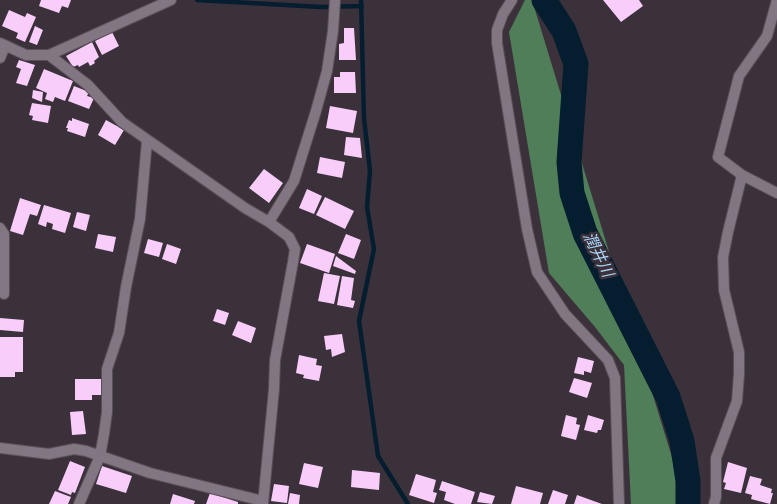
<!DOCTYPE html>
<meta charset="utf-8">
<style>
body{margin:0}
canvas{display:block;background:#3b313b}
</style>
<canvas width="777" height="504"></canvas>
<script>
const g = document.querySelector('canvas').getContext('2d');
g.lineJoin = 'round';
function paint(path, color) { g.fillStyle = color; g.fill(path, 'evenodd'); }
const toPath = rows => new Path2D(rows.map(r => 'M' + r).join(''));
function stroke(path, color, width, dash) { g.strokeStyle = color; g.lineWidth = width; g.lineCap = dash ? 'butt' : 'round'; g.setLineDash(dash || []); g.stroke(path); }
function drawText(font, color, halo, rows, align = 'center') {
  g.font = font + ' "Roboto Condensed","Noto Sans JP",sans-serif'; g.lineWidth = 5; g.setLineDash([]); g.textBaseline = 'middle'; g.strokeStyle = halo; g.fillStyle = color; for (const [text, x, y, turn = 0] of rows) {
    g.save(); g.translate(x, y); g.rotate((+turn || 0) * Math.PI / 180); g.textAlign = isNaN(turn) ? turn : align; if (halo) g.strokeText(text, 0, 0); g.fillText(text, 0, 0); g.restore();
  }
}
const forest = toPath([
 [525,0,532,0,678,477,676,504,631,504,624,365,595,327,549,273,509,32]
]);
const stream = toPath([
 [197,0,321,7,362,6],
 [361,0,364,118,370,171,367,207,374,249,359,321,378,456,408,504]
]);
const river = toPath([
 [544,0,564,31,576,64,569,162,572,193,585,233,668,397,682,441,688,481,688,504]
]);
const building = toPath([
 [41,0,71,0,68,8,62,6,59,13,39,6],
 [603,0,639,0,643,6,621,22],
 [9,10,25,17,27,13,36,17,25,42,16,38,18,33,2,26],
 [35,26,43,30,37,45,29,42],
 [344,28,354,28,356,60,339,60,339,44,344,43],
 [112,32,119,46,102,55,95,41],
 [92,42,99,57,94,61,95,63,90,66,88,62,79,67,78,65,73,67,66,56],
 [19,60,35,65,27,86,16,83,21,69,16,67],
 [44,69,73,81,65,101,55,97,53,102,45,99,47,93,36,88],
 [340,72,355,72,356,93,334,93,334,77,340,77],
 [74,86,89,92,87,96,94,98,89,109,68,101],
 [33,90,43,92,42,102,32,98],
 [32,103,51,106,48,123,32,120,33,116,29,115],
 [330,106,357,111,353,133,326,128],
 [72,118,89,124,85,137,67,131,68,128,66,128,69,120,72,121],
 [106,120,124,130,115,145,98,135],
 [346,137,360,138,362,158,344,155],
 [320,157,345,162,342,178,317,173],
 [264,169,283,183,269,203,249,188],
 [307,189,322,196,314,214,299,208],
 [325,197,354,211,345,229,316,215],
 [20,198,41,205,37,216,30,214,23,235,10,231],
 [44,205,71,213,65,233,52,229,53,224,47,222,46,227,38,224],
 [77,212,90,215,86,231,73,227],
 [98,234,116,237,113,252,95,248],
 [346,234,361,240,354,259,338,253],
 [148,239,163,243,159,257,144,253],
 [167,244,181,249,176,264,162,259],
 [307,244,335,254,329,273,300,263],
 [336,256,356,271,355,274,333,266],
 [324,273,340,276,334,304,318,301],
 [342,276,354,278,351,300,355,301,353,308,337,305],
 [217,309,229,313,225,325,213,321],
 [0,318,24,320,23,332,0,330],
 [238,321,256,328,251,343,232,335],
 [342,334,345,352,332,357,331,349,326,350,324,336],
 [0,337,23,337,23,372,15,372,15,377,0,377],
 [299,355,317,359,316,365,322,366,319,381,303,378,304,375,296,373],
 [578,357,594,361,591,373,584,371,584,375,574,373],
 [574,378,592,383,587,398,569,392],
 [75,379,103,379,103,395,92,395,92,400,75,400],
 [83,411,86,434,72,435,70,412],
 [566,415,577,418,576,424,580,425,576,440,561,436],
 [588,415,604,420,601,430,598,430,597,433,584,430],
 [70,461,85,467,75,493,72,492,71,495,58,490],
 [728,462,747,468,741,493,724,489,726,483,723,482],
 [304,463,323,467,318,488,299,484],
 [102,466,132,476,126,493,96,484],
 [352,470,380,473,379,490,351,487],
 [416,474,436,480,433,492,437,493,434,503,409,495],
 [750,476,762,479,760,485,772,489,771,493,773,493,770,504,751,499,752,495,745,493],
 [442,481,475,492,471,504,455,504,444,500,446,492,439,490],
 [274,484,289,486,287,503,271,501],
 [516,486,543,493,540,504,511,504],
 [553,490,568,495,565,504,548,504],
 [55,491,71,497,68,504,49,504],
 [480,492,495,496,492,504,477,502],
 [210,493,238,502,238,504,206,504],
 [290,493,300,495,299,504,288,504],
 [173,494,195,501,194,504,170,504],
 [577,495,602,504,574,504]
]);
const minor = toPath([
 [0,43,26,55,49,55,171,0],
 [49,55,88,85,122,122,245,208,269,222,289,237,295,249,293,262,275,360,274,389,263,504],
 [0,58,5,46],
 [742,175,718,157,739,76,767,36,777,0],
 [269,222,294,181,316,111,327,71,333,31,335,0],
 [0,228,4,234,4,294],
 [0,448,49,454,74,449,86,451,150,473,263,501],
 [79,504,100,456,104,434,107,412,107,369,119,333,126,287,140,219,147,141],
 [714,504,716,497,716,458,737,401,739,374,739,352,724,290,723,257,728,232,742,175,777,193]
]);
const tertiary = toPath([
 [512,0,503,14,497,30,497,43,527,229,537,272,565,314,608,360,615,378,619,504]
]);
const waterNames = [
 ["潤井川",597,255,64]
];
paint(forest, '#4f7e59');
stroke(stream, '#041d2f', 4.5);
stroke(river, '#041d2f', 25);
paint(building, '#f9cdfa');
stroke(minor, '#585058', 12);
stroke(tertiary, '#585058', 12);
stroke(minor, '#817681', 10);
stroke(tertiary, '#817681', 10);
drawText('italic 16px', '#abd6f6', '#3b313b', waterNames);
</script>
